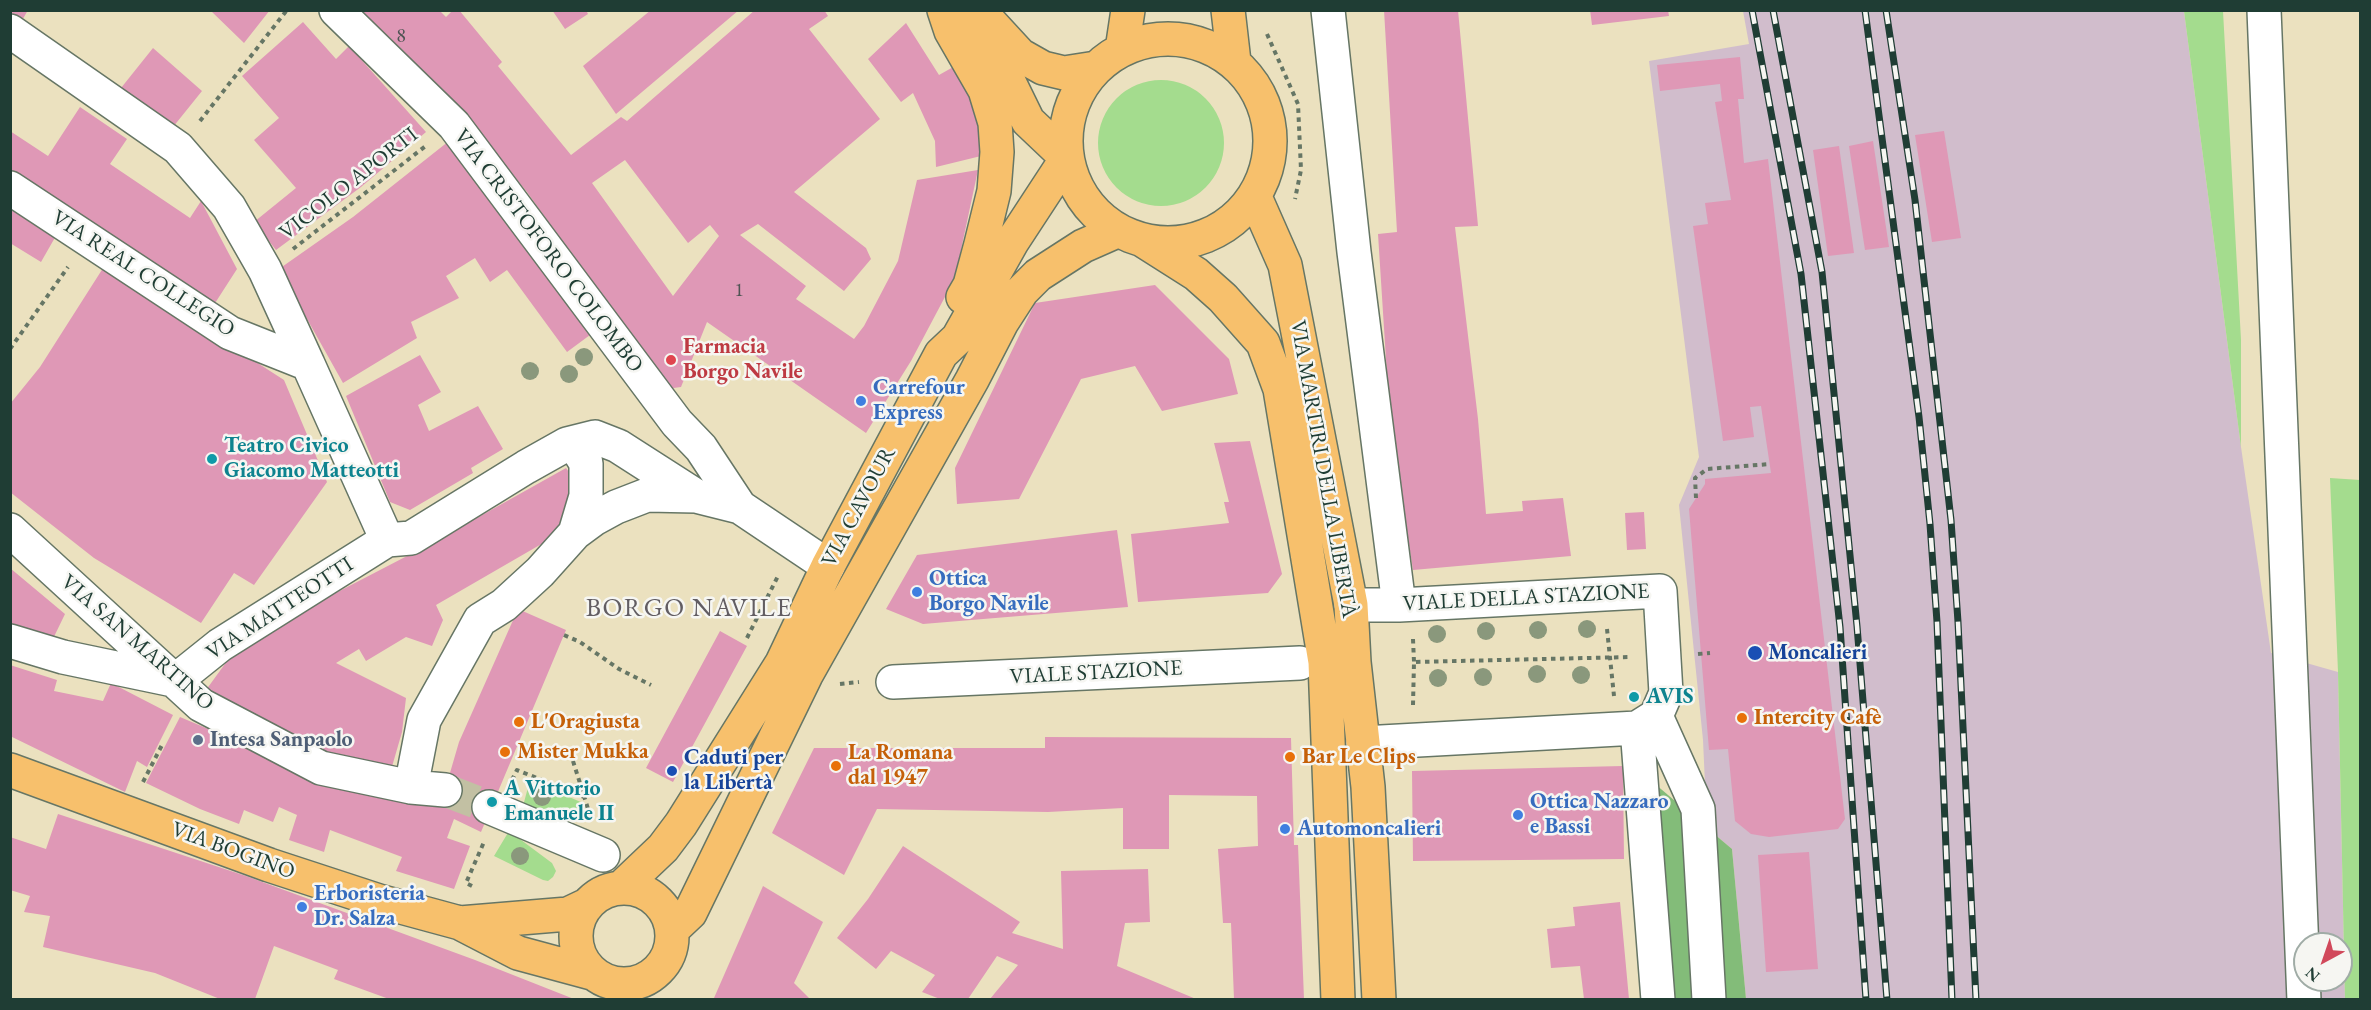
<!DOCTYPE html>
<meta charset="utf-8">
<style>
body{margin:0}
#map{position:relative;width:2371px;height:1010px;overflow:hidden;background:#ebe1bf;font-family:"EB Garamond",serif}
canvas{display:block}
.frame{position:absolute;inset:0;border:12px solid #1f3d34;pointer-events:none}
.north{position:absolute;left:2293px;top:932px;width:60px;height:60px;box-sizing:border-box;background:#f6f6f2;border:2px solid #a0aca6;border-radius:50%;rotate:220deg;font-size:16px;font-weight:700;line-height:24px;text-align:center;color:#1f3d34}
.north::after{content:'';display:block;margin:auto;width:21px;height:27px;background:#d1495b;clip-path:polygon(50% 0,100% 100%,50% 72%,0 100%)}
</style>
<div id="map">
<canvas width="2371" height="1010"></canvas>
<div class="frame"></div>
<div class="north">N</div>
</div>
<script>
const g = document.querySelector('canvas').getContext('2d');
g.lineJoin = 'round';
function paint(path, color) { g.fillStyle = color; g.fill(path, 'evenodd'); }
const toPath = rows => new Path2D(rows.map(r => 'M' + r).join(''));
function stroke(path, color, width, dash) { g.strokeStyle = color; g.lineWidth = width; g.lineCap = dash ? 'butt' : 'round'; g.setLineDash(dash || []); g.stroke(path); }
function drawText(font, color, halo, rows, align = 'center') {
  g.font = font + ' "EB Garamond",serif'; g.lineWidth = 5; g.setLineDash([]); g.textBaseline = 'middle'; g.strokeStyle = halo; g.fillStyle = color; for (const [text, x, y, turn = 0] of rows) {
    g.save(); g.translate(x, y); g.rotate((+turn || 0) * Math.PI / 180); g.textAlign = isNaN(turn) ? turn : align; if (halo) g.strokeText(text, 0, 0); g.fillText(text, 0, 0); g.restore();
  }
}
const industrial = toPath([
 [1743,11,2184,11,2241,447,2271,653,2338,672,2345,999,1746,999,1732,849,1707,828,1703,740,1679,505,1699,457,1649,61,1749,44],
 [2305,944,2341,944,2341,980,2305,980]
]);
const green = toPath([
 [2184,11,2223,11,2241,340,2241,447],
 '1098 143a63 63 0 1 1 126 0a63 63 0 1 1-126 0Z',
 [2330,478,2360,480,2360,999,2345,999,2338,672],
 [530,780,583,803,585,808,582,814,573,817,523,806],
 [509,831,552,863,556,871,553,877,548,881,543,880,494,856]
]);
const forest = toPath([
 [1655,784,1732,849,1746,999,1672,999]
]);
const building = toPath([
 [10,10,28,10,20,24,10,18],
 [210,10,270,10,244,43],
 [348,10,439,10,446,17,453,10,459,10,502,62,498,66,571,155,621,117,627,121,755,10,824,10,828,16,809,29,880,119,794,192,866,248,871,259,844,291,758,224,740,235,806,286,796,299,854,339,864,326,898,261,917,180,978,170,955,278,911,361,866,433,707,322,681,387,666,389,527,192,455,105,409,58,402,65],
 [625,160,688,243,710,225,719,236,673,296,592,183],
 [552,10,586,10,588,14,565,29],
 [651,10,739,10,616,114,583,66],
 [1384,10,1458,10,1478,226,1455,227,1478,419,1486,514,1523,511,1522,501,1563,498,1571,556,1413,570,1390,422,1378,234,1397,232],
 [1590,10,1668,10,1669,16,1592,25],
 [303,22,336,59,349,46,426,132,361,187,276,250,254,222,296,188,254,140,279,118,242,76],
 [906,23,939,75,955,66,980,121,981,156,936,167,935,141,913,93,901,102,868,59],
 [153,48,202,91,169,132,117,93],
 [1740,57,1744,99,1738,99,1744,163,1768,159,1845,819,1838,829,1769,837,1751,834,1735,821,1728,749,1709,750,1689,509,1705,484,1705,479,1771,473,1761,406,1750,407,1754,437,1723,441,1693,226,1708,224,1705,203,1731,200,1715,102,1722,101,1720,84,1660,91,1657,65],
 [80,107,127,139,110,164,190,218,201,201,237,269,208,314,10,182,10,131,48,156],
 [1944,131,1961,238,1932,242,1915,135],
 [449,141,535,250,590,335,567,352,507,270,490,282,475,258,446,276,459,298,411,322,417,338,343,383,279,269,353,217],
 [1873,141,1889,247,1865,250,1849,146],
 [1839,146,1854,253,1828,256,1813,150],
 [10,194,61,227,41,262,10,243],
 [105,265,284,380,327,482,254,585,234,573,201,623,94,558,10,492,10,404,40,367],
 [1155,285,1229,359,1238,394,1162,411,1135,366,1081,379,1019,499,957,504,955,468,1035,303],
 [420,355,441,392,418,405,429,431,478,406,503,449,471,468,473,473,410,510,390,502,346,396],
 [1250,441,1282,574,1268,593,1138,602,1131,534,1229,523,1224,502,1229,502,1214,443],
 [566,468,577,483,557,535,436,605,443,620,432,646,406,637,366,661,359,649,336,663,406,698,402,732,389,777,331,764,206,690,238,646,249,638,434,542],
 [1644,512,1646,549,1627,550,1625,513],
 [1117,530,1128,607,923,624,886,609,917,555],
 [10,568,65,614,50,645,10,632],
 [518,609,566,630,481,832,454,819,447,838,470,846,454,889,396,871,402,857,330,830,324,852,289,840,297,815,279,807,273,822,244,810,239,824,200,809,146,783,180,717,293,765,445,790,459,742],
 [720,631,747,646,673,782,646,768],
 [10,665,57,680,54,691,103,701,111,683,173,715,147,767,137,761,125,792,10,736],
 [1045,737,1291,738,1294,845,1298,845,1304,999,1234,999,1231,923,1223,923,1218,849,1258,846,1257,796,1169,795,1169,849,1123,849,1123,808,1048,812,877,809,844,875,772,833,814,748,1045,748],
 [1623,766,1624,859,1413,861,1412,771],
 [58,814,246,876,475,960,574,999,389,999,334,979,338,970,274,946,255,999,220,999,155,973,43,947,50,916,24,912,30,896,10,890,10,837,46,849],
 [903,846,1020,922,1012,933,1063,949,1061,871,1148,869,1150,922,1125,923,1117,966,1196,999,990,999,1018,965,997,956,968,999,940,999,922,992,935,975,891,951,876,969,837,938,868,899],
 [1809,852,1818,969,1766,972,1758,855],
 [763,886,823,922,794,983,810,999,715,999,714,998],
 [1620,902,1629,999,1584,999,1580,966,1551,968,1547,929,1575,926,1573,907]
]);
const minorTunnel = toPath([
 [445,790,489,807]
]);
const path = toPath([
 [1267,34,1298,104,1301,170,1295,199],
 [200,121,287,10],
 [293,249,427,145],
 [10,349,68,267],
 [1696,498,1695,478,1707,469,1770,464],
 [1607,629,1614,696],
 [564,635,580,642,619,669,651,685],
 [747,638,779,574],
 [1413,639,1414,662],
 [1698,654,1710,653],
 [840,684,859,682],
 [1413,705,1414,662,1631,657],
 [573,761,589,812],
 [512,780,517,770,584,797],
 [143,782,162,745],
 [472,886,466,883,484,842]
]);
const minor = toPath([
 [336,10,454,125,677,423,701,448,740,507],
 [1328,10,1354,252,1399,605],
 [2264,10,2304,1000],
 [10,31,178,148,229,207,265,270,308,364],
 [10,188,230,333,308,364,387,540,411,538,526,467,567,444,595,437,618,446,696,496],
 [567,444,578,450,586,463,586,496,575,533],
 [10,530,201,705,321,768,411,787,445,790],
 [1351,605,1399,605,1660,591,1666,693,1656,716,1637,728,1363,743],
 [10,641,63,657,173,680],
 [175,681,220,645,387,540],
 [893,682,1300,663],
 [1656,716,1698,809,1709,1000],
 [1637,728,1658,1000],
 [411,787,424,720,480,620,504,605,540,572,575,533,594,519,616,507,647,495,696,496,740,507,828,566],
 [489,807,603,855]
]);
const major = toPath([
 [944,10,951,31,985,90,995,123,997,152,994,191,981,244,970,285,963,297],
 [1228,10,1234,62],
 [984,16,1020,55,1043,68,1064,73,1096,68],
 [966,24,1008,80,1028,121,1067,158],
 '1066 141a102 102 0 1 1 204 0a102 102 0 1 1-204 0Z',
 [1122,50,1128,10],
 [1255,197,1285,265,1351,605,1354,662,1368,787,1379,1000],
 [1144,241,1196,274,1223,298,1263,343,1280,389,1325,662,1338,1000],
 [10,770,269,865,379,901,460,923,518,953,592,973],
 [623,886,663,848,681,824,782,663,828,566,941,354,958,338,1012,242,1067,158],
 '576 936a48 48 0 1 1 96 0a48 48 0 1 1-96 0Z',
 [460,923,568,914,587,905],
 [673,929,690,913,806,675,972,380,1002,322,1022,291,1038,275,1083,246,1117,231]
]);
const rail = toPath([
 [1752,10,1801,274,1840,627,1866,1000],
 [1773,10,1822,272,1857,626,1887,1000],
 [1865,10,1919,417,1930,524,1937,622,1952,1000],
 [1886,10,1915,200,1951,520,1958,622,1976,1000]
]);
const trees = [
 [584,357],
 [530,371],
 [569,374],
 [1587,629],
 [1538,630],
 [1486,631],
 [1437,634],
 [1537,674],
 [1581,675],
 [1483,677],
 [1438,678],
 [542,797],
 [520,856]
];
const markers = [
 [671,360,6,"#e0444e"],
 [861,401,6,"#3f7fe0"],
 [212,459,6,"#0f9aa8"],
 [917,592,6,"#3f7fe0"],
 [1755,653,8,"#1a4fb4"],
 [1634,697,6,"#0f9aa8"],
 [1742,718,6,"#e8710a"],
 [519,722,6,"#e8710a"],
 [198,740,6,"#5c6f8a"],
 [505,752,6,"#e8710a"],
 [1290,757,6,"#e8710a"],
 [836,766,6,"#e8710a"],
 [672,771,6,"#1a4fb4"],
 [492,802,6,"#0f9aa8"],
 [1518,815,6,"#3f7fe0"],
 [1285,829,6,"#3f7fe0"],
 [302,907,6,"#3f7fe0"]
];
const numberNames = [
 ["8",401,37],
 ["1",739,291]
];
const streetNames = [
 ["VICOLO APORTI",349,184,-38],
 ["VIA CRISTOFORO COLOMBO",548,251,53],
 ["VIA REAL COLLEGIO",143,274,33],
 ["VIA MARTIRI DELLA LIBERTÀ",1323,469,80],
 ["VIA CAVOUR",859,507,-62],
 ["VIALE DELLA STAZIONE",1526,598,-3],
 ["VIA MATTEOTTI",280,609,-33],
 ["VIA SAN MARTINO",137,643,41],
 ["VIALE STAZIONE",1096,673,-3],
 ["VIA BOGINO",233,851,20]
];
const healthNames = [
 ["Farmacia",683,347],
 ["Borgo Navile",683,372]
];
const shopNames = [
 ["Carrefour",873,388],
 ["Express",873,413],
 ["Ottica",929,579],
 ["Borgo Navile",929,604],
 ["Ottica Nazzaro",1530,802],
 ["e Bassi",1530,827],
 ["Automoncalieri",1297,829],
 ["Erboristeria",314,894],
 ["Dr. Salza",314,919]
];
const cultureNames = [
 ["Teatro Civico",224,446],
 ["Giacomo Matteotti",224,471],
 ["AVIS",1646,697],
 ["A Vittorio",504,789],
 ["Emanuele II",504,814]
];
const transitNames = [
 ["Moncalieri",1768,653],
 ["Caduti per",684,758],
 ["la Libertà",684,783]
];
const foodNames = [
 ["Intercity Cafè",1754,718],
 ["L'Oragiusta",531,722],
 ["Mister Mukka",517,752],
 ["La Romana",848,753],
 ["dal 1947",848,778],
 ["Bar Le Clips",1302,757]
];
const serviceNames = [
 ["Intesa Sanpaolo",210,740]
];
const quarterNames = [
 ["BORGO NAVILE",689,609]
];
paint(industrial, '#d1bdcc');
paint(green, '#a4dc8e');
paint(forest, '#83bc79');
paint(building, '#df98b6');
stroke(minorTunnel, '#c2c0a3', 33, [33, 16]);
stroke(minor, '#667665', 36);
stroke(major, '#667665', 36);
stroke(path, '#667665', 4, [4.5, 4.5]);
stroke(minor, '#fff', 33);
stroke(major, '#f7c06c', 33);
stroke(rail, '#1f3d34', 7);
stroke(rail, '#f6f6f2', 4.5, [14]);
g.fillStyle = '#8a987c';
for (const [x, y] of trees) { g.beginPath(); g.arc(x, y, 9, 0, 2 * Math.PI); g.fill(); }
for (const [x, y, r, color] of markers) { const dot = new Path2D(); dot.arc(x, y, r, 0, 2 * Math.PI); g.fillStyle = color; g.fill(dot); stroke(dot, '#f6f6f2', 2); }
drawText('20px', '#4f5454', null, numberNames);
drawText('22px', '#1f3d34', '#f6f6f2', streetNames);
drawText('bold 22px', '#be3a42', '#f6f6f2', healthNames, 'left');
drawText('bold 22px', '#366cbe', '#f6f6f2', shopNames, 'left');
drawText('bold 22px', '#0d838f', '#f6f6f2', cultureNames, 'left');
drawText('bold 22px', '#164399', '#f6f6f2', transitNames, 'left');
drawText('bold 22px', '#c56008', '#f6f6f2', foodNames, 'left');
drawText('bold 22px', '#4e5e75', '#f6f6f2', serviceNames, 'left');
g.letterSpacing = '1.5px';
drawText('26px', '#625d62', '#f6f6f2', quarterNames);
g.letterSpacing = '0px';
</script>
